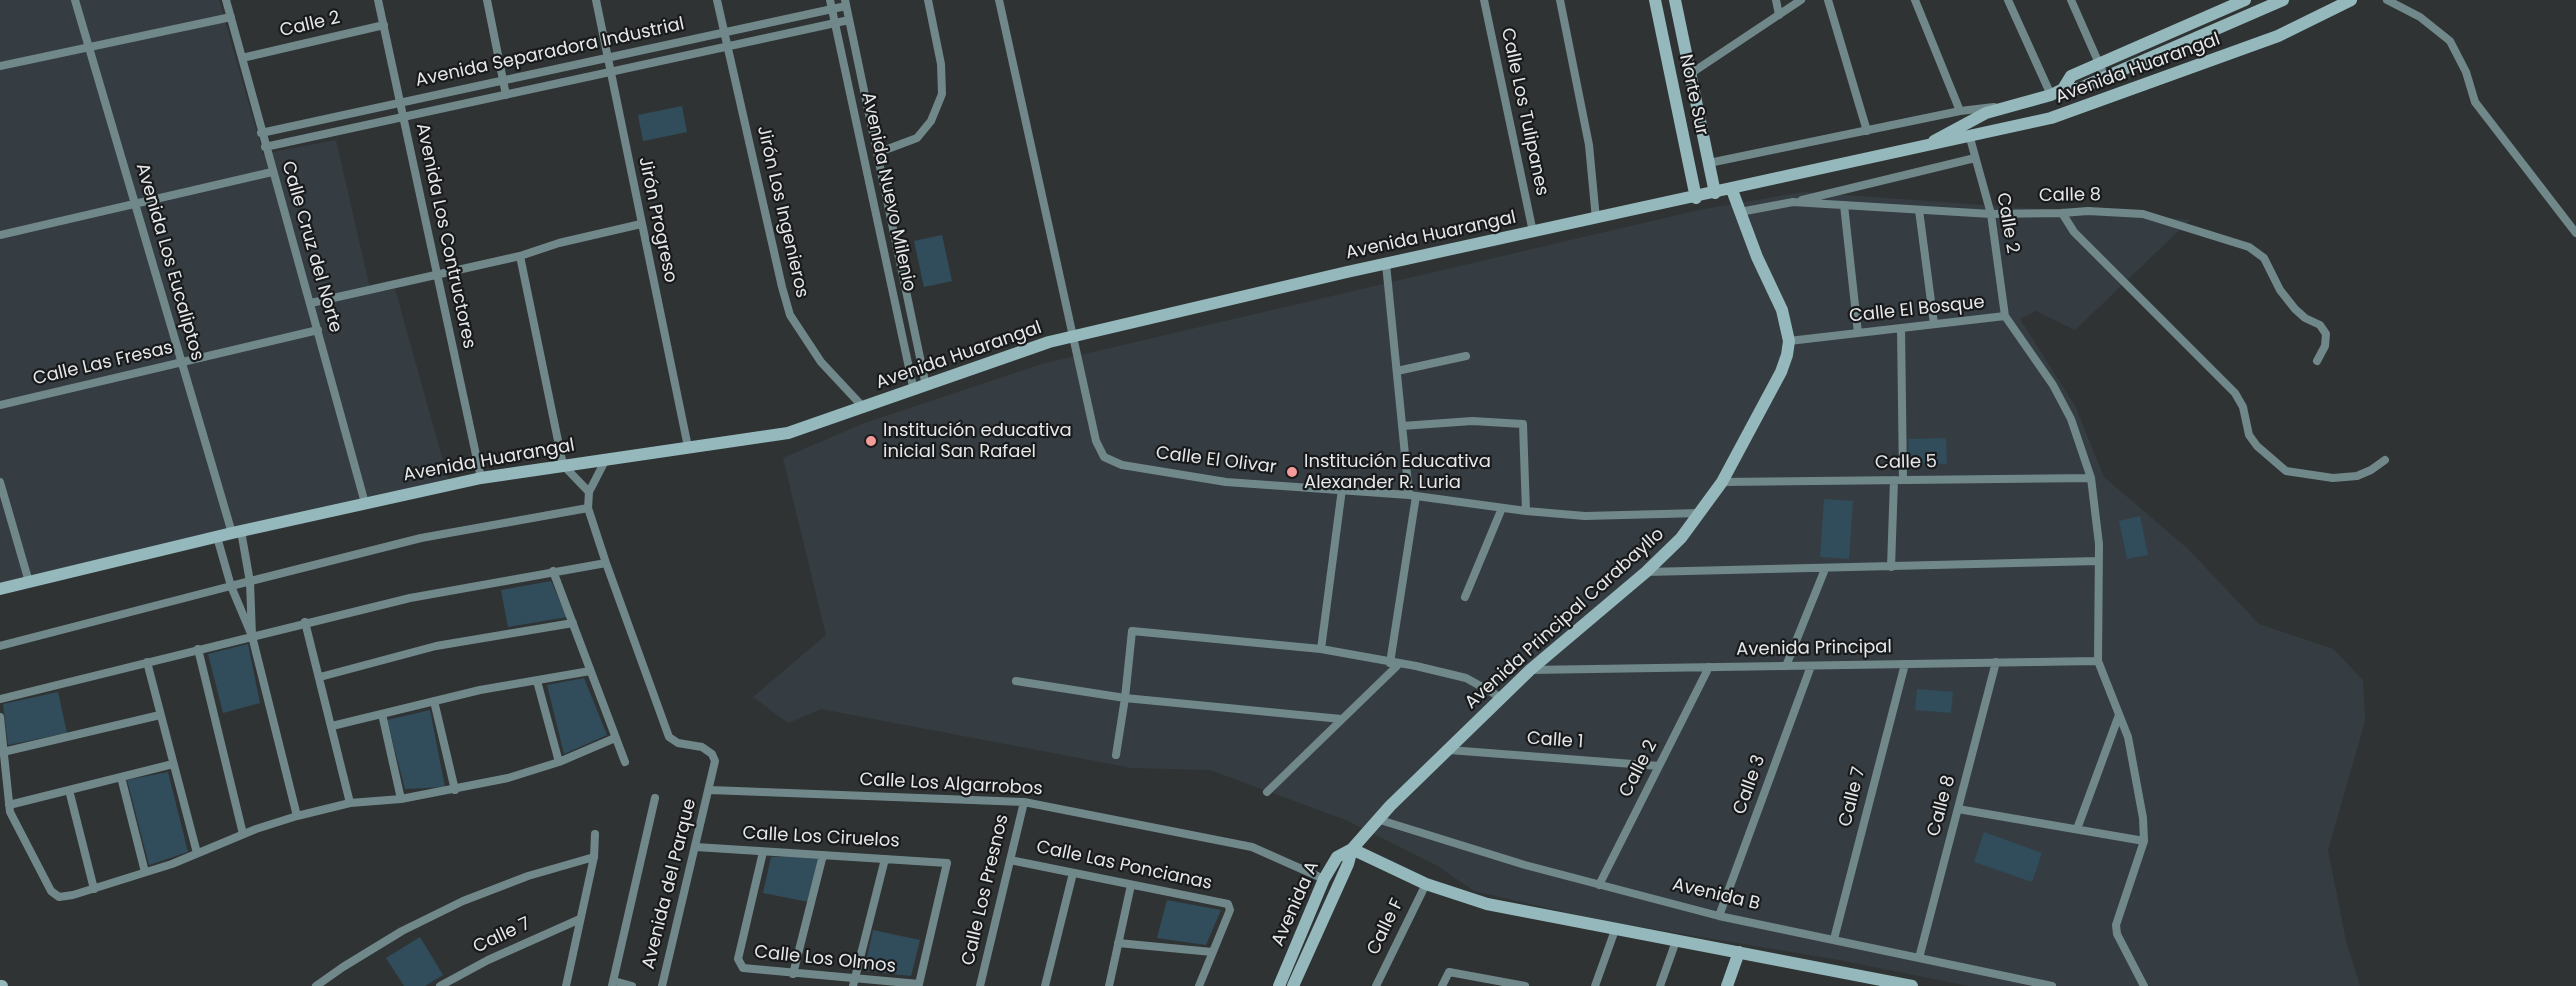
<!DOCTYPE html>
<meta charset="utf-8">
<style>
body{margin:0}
canvas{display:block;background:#2f3334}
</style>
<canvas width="2576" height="986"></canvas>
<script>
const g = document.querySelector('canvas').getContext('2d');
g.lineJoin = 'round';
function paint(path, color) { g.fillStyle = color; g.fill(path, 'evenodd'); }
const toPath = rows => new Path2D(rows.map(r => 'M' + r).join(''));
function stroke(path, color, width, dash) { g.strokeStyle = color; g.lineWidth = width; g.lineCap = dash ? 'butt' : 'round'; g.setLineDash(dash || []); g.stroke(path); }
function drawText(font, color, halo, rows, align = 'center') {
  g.font = font + ' Poppins,sans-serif'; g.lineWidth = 4.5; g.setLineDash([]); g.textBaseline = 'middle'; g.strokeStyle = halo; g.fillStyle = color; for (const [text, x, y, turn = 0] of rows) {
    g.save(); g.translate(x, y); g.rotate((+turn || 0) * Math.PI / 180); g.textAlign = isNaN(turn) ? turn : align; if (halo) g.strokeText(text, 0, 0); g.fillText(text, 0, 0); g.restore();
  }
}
const built = toPath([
 [0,0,219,0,263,154,336,140,371,293,395,289,451,490,0,593],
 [1803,192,2190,220,2075,330,2036,311,2020,319,2075,406,2104,477,2188,549,2259,624,2333,649,2363,680,2365,721,2328,850,2346,941,2360,986,1969,986,1834,959,1604,921,1474,891,1438,866,1346,820,1210,770,1132,768,821,709,788,723,753,697,826,635,783,458,862,424,1042,364,1699,210]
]);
const green = toPath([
 [682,106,687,132,643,141,638,115],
 [942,235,952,281,924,287,914,241],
 [1946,438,1947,464,1909,465,1908,439],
 [1824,499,1853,501,1849,559,1820,557],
 [2140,516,2148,555,2127,559,2119,521],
 [551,581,567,617,508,627,501,590],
 [248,644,260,703,223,713,208,654],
 [584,678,607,735,564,754,547,685],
 [1917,689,1953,692,1951,713,1915,710],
 [58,692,67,733,8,745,3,704],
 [430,710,445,787,405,789,387,720],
 [168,772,188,852,149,865,127,780],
 [1984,832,2042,853,2032,882,1974,862],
 [771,857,821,857,809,902,763,893],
 [1167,900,1221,910,1206,945,1157,938],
 [873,930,920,940,911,976,864,971],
 [420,937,443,975,425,986,404,986,386,958]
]);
const street = toPath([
 [75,0,232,533],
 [226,0,365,503],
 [378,0,481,478],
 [487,0,506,95],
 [596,0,688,447],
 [717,0,782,287,790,315,821,362,864,408],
 [830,0,914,391],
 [845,0,926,386],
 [999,0,1096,441,1104,457,1122,465,1226,482,1409,495,1526,511,1585,516,1700,513],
 [1484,0,1533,232],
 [1560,0,1589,145,1596,219],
 [1776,0,1779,15],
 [1828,0,1867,131],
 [1915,0,1960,111],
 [2008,0,2051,95],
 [2071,0,2105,77],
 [2387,0,2420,17,2450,41,2466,72,2475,102,2576,233],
 [242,58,384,25],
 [0,66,231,17],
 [1690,74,1801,0],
 [261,133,846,6],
 [1970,138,1991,214,2005,316,2053,385,2071,419,2091,478,2099,544,2098,661,2128,737,2143,818,2144,841,2116,925,2117,934,2144,986],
 [265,147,849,20],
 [877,153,917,138,931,121,942,94,941,64,928,0],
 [1709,163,1960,111,1994,107],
 [1802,200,1975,158],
 [1844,205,1858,333],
 [1919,210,1934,324],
 [1740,212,1793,202,1991,214,2062,213,2088,211,2143,214,2249,247,2264,258,2280,290,2295,309,2305,318,2320,325,2326,334,2325,346,2317,361],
 [2062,213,2074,232,2235,393,2243,407,2249,435,2257,446,2286,471,2333,478,2357,476,2371,470,2385,460],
 [0,235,272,172],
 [520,256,563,465,589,492,606,459],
 [1386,264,1409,495],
 [311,303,520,256,559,243,641,224],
 [1901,328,1903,480],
 [1789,341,2005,316],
 [1397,371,1466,356],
 [0,405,318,330],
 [1402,426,1472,421,1523,424,1526,511],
 [0,482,29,582],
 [1722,482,2091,478],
 [589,492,588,508,606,563,669,737,678,743,702,747,712,754,715,761,662,986],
 [241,531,250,582,252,636,297,816],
 [217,537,231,586,421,538,588,508],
 [1891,567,1894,480],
 [553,571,625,762],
 [1646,572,2098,561],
 [1465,597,1502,508],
 [305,622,350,803],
 [0,646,231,586,252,636],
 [198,649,243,834],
 [1321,649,1342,489],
 [147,662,197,853],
 [1390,663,1416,496],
 [1786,666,1825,569],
 [1530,670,2098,661],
 [320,677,436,646,573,623],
 [537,681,559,762],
 [1016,681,1125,698,1341,719],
 [0,699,410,598,606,563],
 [434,701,455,790],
 [382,714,401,799],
 [0,717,10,812,51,891,59,897,73,895,172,864,256,829,297,816,350,803,401,799,508,778,559,762,615,738],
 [332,726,480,690,590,671],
 [1449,750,1659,766],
 [3,752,160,715],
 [1116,755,1125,698,1132,631,1321,649,1416,666,1466,678,1502,698],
 [121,777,145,872],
 [69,790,94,889],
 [710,790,1024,802,1252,847,1324,879],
 [1267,792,1399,664],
 [9,805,173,764],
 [1958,809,2144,841],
 [1377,819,1525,865,1719,916,2052,986],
 [2077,829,2119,715],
 [696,847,947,863,919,984,743,968,738,959,763,852],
 [1010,860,1228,904,1230,910,1199,986],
 [1599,885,1709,667],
 [1719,916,1811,666],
 [1834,939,1905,664],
 [1118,943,1212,952],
 [1919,958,1996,662],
 [793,974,823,855],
 [614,981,632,986],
 [316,986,343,967,402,931,463,901,528,876,594,857],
 [440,986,488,960,580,919],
 [566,986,594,857,595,834],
 [612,986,655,798],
 [853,986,885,859],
 [980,986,1024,802],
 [1045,986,1073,873],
 [1109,986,1131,885],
 [1376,986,1426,884],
 [1442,986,1449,972,1525,986],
 [1595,986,1615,930],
 [1660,986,1676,941]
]);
const secondary = toPath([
 [1655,0,1696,198],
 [1675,0,1715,193],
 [2063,89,2071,76,2245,0],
 [1934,141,1986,113,2051,95,2063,89,2078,89,2283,0],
 [0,589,232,533,481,478,788,433,1049,342,1347,272,2051,118,2278,36,2351,0],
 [1352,849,1426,884,1487,904,1912,986],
 [0,986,2,986],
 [1279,986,1324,879,1337,857,1352,849,1390,806,1530,670,1646,572,1681,538,1722,482,1781,372,1787,355,1789,341,1782,310,1757,257,1732,190],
 [1293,986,1348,864,1352,849],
 [1727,986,1739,952]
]);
const markers = [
 [871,441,6,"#f59b9a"],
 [1292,472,6,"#f59b9a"]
];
const streetNames = [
 ["Calle 2",310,25,-13],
 ["Avenida Separadora Industrial",550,53,-12],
 ["Avenida Huarangal",2138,69,-20],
 ["Norte Sur",1693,95,78],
 ["Calle Los Tulipanes",1524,112,78],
 ["Avenida Nuevo Milenio",888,192,78],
 ["Calle 8",2070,196,-1],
 ["Jirón Los Ingenieros",782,212,77],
 ["Jirón Progreso",657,220,78],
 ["Calle 2",2007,223,80],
 ["Avenida Los Contructores",445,236,78],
 ["Avenida Huarangal",1431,236,-12],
 ["Calle Cruz del Norte",311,247,74],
 ["Avenida Los Eucaliptos",169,262,74],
 ["Calle El Bosque",1917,310,-6],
 ["Avenida Huarangal",959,356,-19],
 ["Calle Las Fresas",103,364,-13],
 ["Avenida Huarangal",489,461,-10],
 ["Calle El Olivar",1216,461,7],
 ["Calle 5",1906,463,-1],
 ["Avenida Principal Carabayllo",1565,619,-42],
 ["Avenida Principal",1814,649,-1],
 ["Calle 1",1555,741,4],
 ["Calle 2",1639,769,-63],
 ["Calle Los Algarrobos",951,785,3],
 ["Calle 3",1750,785,-70],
 ["Calle 7",1853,797,-76],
 ["Calle 8",1942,806,-75],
 ["Calle Los Ciruelos",821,838,3],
 ["Calle Las Poncianas",1124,866,12],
 ["Avenida del Parque",670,884,-76],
 ["Calle Los Presnos",986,890,-77],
 ["Avenida B",1716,895,13],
 ["Avenida A",1296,904,-66],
 ["Calle F",1386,927,-64],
 ["Calle 7",502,936,-25],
 ["Calle Los Olmos",825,960,6]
];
const poiNames = [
 ["Institución educativa",883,431],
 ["inicial San Rafael",883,452],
 ["Institución Educativa",1304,462],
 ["Alexander R. Luria",1304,483]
];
paint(built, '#353d42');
paint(green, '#314c5a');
stroke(street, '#71888a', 8);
stroke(secondary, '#94b8bb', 12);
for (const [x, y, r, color] of markers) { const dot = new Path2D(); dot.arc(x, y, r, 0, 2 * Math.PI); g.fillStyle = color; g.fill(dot); stroke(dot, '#191a1b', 2); }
drawText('18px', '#e5e7e8', '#191a1b', streetNames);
drawText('18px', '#e5e7e8', '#191a1b', poiNames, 'left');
</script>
